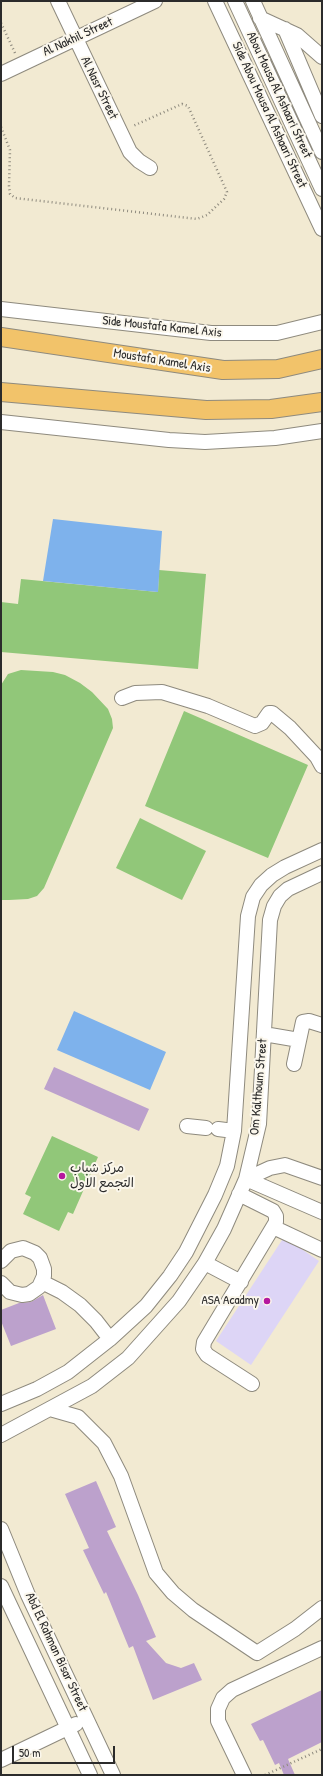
<!DOCTYPE html>
<meta charset="utf-8">
<style>
body{margin:0}
#map{position:relative;width:323px;height:1776px;overflow:hidden;background:#f2ead2;font-family:"Patrick Hand",sans-serif}
canvas{display:block}
.frame{position:absolute;inset:0;border:2px solid #2b2b2b;pointer-events:none}
.scale{position:absolute;left:12px;top:1746px;width:103px;height:18px;box-sizing:border-box;border:2px solid #2b2b2b;border-top:0;padding-left:5px;font-size:12px;line-height:14px;white-space:nowrap;color:#2b2b2b;-webkit-text-stroke:3px #fbf7ec;paint-order:stroke}
</style>
<div id="map">
<canvas width="323" height="1776"></canvas>
<div class="frame"></div>
<div class="scale">50 m</div>
</div>
<script>
const g = document.querySelector('canvas').getContext('2d');
g.lineJoin = 'round';
function paint(path, color) { g.fillStyle = color; g.fill(path, 'evenodd'); }
const toPath = rows => new Path2D(rows.map(r => 'M' + r).join(''));
function stroke(path, color, width, dash) { g.strokeStyle = color; g.lineWidth = width; g.lineCap = dash ? 'butt' : 'round'; g.setLineDash(dash || []); g.stroke(path); }
function drawText(font, color, halo, rows, align = 'center') {
  g.font = font + ' "Patrick Hand","Playpen Sans Arabic",sans-serif'; g.lineWidth = 4; g.setLineDash([]); g.textBaseline = 'middle'; g.strokeStyle = halo; g.fillStyle = color; for (const [text, x, y, turn = 0] of rows) {
    g.save(); g.translate(x, y); g.rotate((+turn || 0) * Math.PI / 180); g.textAlign = isNaN(turn) ? turn : align; if (halo) g.strokeText(text, 0, 0); g.fillText(text, 0, 0); g.restore();
  }
}
const built = toPath([
 [284,1237,319,1261,251,1365,216,1341]
]);
const green = toPath([
 [159,570,206,574,198,669,1,652,1,602,18,604,21,579,158,592],
 [21,670,53,672,65,675,80,683,92,692,108,709,112,719,113,728,44,888,37,896,28,899,9,900,1,900,1,685,8,674],
 [184,711,308,765,268,858,145,806],
 [140,818,206,851,182,900,116,868],
 [52,1136,98,1157,73,1214,68,1212,59,1231,23,1214,31,1197,25,1194]
]);
const water = toPath([
 [53,519,162,531,158,592,43,581],
 [74,1011,166,1052,150,1090,57,1050]
]);
const building = toPath([
 [54,1067,149,1109,139,1131,44,1089],
 [43,1295,56,1329,11,1346,1,1321,1,1310,19,1303,31,1302],
 [96,1481,116,1527,107,1531,138,1595,156,1637,146,1641,166,1663,181,1668,194,1663,202,1680,153,1700,133,1646,129,1648,106,1592,104,1594,83,1550,89,1548,65,1494],
 [322,1690,322,1742,288,1759,295,1775,284,1775,279,1763,275,1765,263,1740,260,1741,251,1724]
]);
const path = toPath([
 [1,23,15,53],
 [1,127,10,150,9,186,10,194,15,198,197,219,207,215,224,199,227,192,188,106,182,104,133,126],
 [265,1775,322,1749]
]);
const minor = toPath([
 [58,1,130,152,139,161,150,168],
 [215,1,322,229],
 [235,1,322,189],
 [253,1,322,152],
 [260,18,297,35,322,57],
 [285,29,322,116],
 [1,74,155,1],
 [1,309,211,333,277,333,322,322],
 [1,422,169,440,205,442,275,438,322,431],
 [122,698,135,693,162,692,208,706,255,726,262,723,269,713,272,713,290,728,317,757,322,766],
 [264,1034,299,1040],
 [294,1064,303,1022,309,1021,322,1025],
 [187,1126,206,1128],
 [218,1129,234,1131],
 [246,1179,322,1212],
 [246,1179,270,1168,285,1165,322,1178],
 [239,1194,273,1211,276,1216,276,1222,204,1342,203,1349,207,1355,252,1384],
 [273,1227,322,1250],
 [1,1261,11,1251,23,1248,35,1253,40,1258,44,1269,44,1276,39,1287,29,1294,22,1295,10,1292,1,1283],
 [205,1263,241,1282],
 [42,1282,62,1292,80,1305,96,1321,110,1339],
 [1,1404,37,1389,68,1372,110,1339,146,1306,170,1276,186,1252,215,1195,227,1166,234,1131,248,916,253,897,261,885,272,875,285,867,322,850],
 [50,1409,78,1417,104,1443,121,1476,156,1573,173,1593,193,1610,257,1653,295,1629,322,1608],
 [1,1435,92,1386,128,1358,179,1301,205,1263,224,1229,246,1179,259,1124,270,920,274,906,280,896,288,889,322,873],
 [1,1529,28,1595,113,1775],
 [1,1586,90,1775],
 [1,1760,76,1724],
 [244,1775,218,1721,218,1709,223,1698,232,1690,322,1648]
]);
const major = toPath([
 [1,337,223,370,278,369,322,359],
 [1,392,206,410,271,409,322,402]
]);
const markers = [
 [62,1176,4,"#b5179e"],
 [267,1301,4,"#b5179e"]
];
const streetNames = [
 ["Al Nakhil Street",78,37,-25],
 ["Al Nasr Street",99,88,64],
 ["Abou Mousa Al Ashaari Street",279,95,65],
 ["Side Abou Mousa Al Ashaari Street",269,115,65],
 ["Side Moustafa Kamel Axis",162,327,6],
 ["Moustafa Kamel Axis",162,361,9],
 ["Om Kalthoum Street",259,1087,-85],
 ["Abd El Rahman Bisar Street",56,1652,65]
];
const poiNames = [
 ["مركز شباب",70,1169],
 ["التجمع الاول",70,1184],
 ["ASA Acadmy",259,1301,"right"]
];
paint(built, '#ddd5f6');
paint(green, '#91c779');
paint(water, '#7eb2ec');
paint(building, '#bca1cc');
stroke(minor, '#8e8a7e', 16);
stroke(major, '#8e8a7e', 20);
stroke(path, '#8e8a7e', 2.5, [1, 3]);
stroke(minor, '#fff', 14);
stroke(major, '#f2c36a', 18);
for (const [x, y, r, color] of markers) { const dot = new Path2D(); dot.arc(x, y, r, 0, 2 * Math.PI); g.fillStyle = color; g.fill(dot); stroke(dot, '#fbf7ec', 1.5); }
drawText('13px', '#2b2b2b', '#fbf7ec', streetNames);
drawText('13px', '#2b2b2b', '#fbf7ec', poiNames, 'left');
</script>
